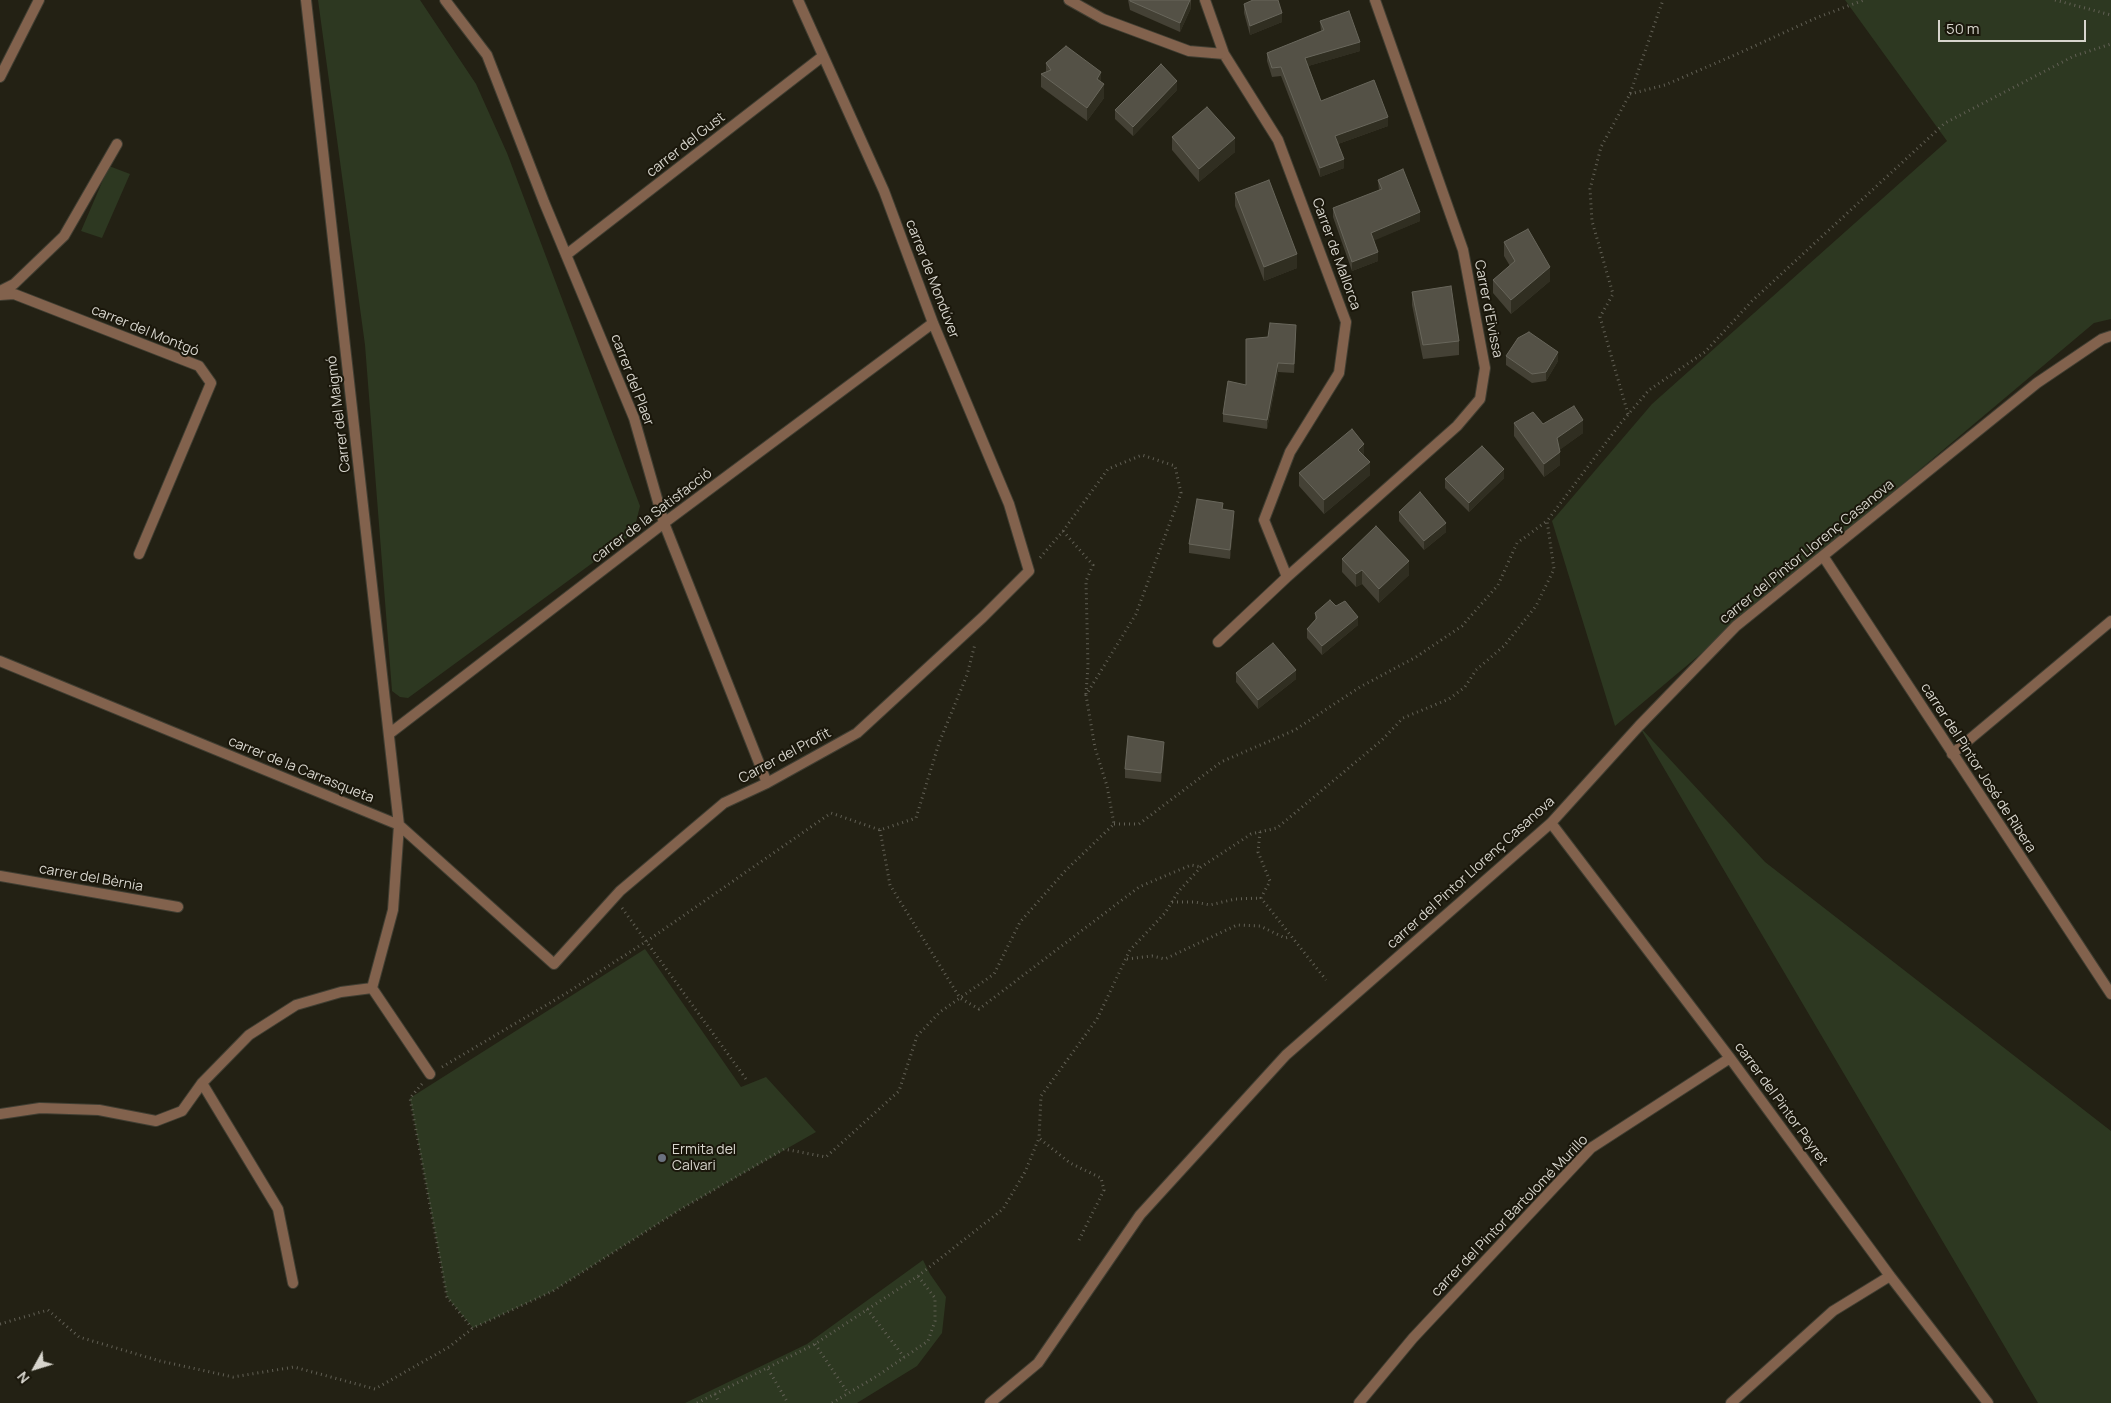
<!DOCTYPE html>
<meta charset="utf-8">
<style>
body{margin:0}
#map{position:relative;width:2111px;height:1403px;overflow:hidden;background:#232114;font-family:Manrope,sans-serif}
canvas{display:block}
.north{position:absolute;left:10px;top:1343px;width:50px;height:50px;-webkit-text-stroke:4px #1a170b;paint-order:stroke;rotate:231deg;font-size:14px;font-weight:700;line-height:20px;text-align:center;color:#d7d5cd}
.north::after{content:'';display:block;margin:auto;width:18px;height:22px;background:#d7d5cd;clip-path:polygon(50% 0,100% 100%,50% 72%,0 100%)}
.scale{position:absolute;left:1938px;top:20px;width:148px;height:22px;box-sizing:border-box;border:2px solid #d7d5cd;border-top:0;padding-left:6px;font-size:15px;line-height:18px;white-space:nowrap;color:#d7d5cd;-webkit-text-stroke:4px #1a170b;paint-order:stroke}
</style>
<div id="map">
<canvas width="2111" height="1403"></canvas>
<div class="north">N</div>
<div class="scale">50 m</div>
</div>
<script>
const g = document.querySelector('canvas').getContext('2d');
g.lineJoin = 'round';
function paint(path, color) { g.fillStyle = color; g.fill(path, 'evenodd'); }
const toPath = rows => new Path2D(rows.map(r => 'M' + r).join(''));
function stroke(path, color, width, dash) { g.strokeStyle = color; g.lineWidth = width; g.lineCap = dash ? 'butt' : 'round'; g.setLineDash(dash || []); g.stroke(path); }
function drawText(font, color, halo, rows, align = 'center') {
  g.font = font + ' Manrope,sans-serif'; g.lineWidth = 4; g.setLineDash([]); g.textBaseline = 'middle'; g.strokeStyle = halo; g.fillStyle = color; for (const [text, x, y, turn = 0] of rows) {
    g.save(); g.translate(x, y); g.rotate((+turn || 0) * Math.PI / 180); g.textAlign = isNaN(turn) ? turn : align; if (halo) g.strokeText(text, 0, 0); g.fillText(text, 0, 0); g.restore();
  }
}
const green = toPath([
 [318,0,420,0,476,84,507,153,640,506,636,522,628,537,408,698,400,697,392,691,365,345],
 [1845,0,2111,0,2111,319,2094,323,1615,726,1552,521,1652,404,1947,141],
 [109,166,130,174,102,238,81,231],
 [1639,726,1765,862,2111,1131,2111,1403,2038,1403],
 [645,949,741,1087,766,1077,816,1132,681,1209,553,1291,473,1328,447,1297,410,1098],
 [923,1260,930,1274,946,1297,942,1333,917,1366,857,1403,685,1403,807,1344]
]);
const path = toPath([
 [2055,0,2111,15],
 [1630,94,1665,85,1737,54,1816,18,1864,0],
 [1628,414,1600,317,1613,294,1592,221,1590,189,1601,147,1630,94,1663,0],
 [1063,531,1093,565,1086,581,1088,666,1086,694],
 [1114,824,1139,824,1221,762,1295,730,1360,687,1416,657,1462,626,1498,585,1517,543,1547,521],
 [880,830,890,885,960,998,979,1009,1139,887,1191,865,1201,867],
 [1260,832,1258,852,1270,881,1261,898,1326,980],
 [1172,902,1195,902,1210,905,1235,899,1261,898],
 [622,908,746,1079],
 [1127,959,1152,956,1165,959,1237,925,1260,926,1285,938,1290,937],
 [442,1067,565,994,647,941,831,813,880,830,916,818,939,743,967,675,975,644],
 [422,1084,410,1098,447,1297,472,1328],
 [1079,1240,1104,1190,1101,1178,1070,1163,1039,1138,1041,1096,1097,1019,1130,950,1165,913,1178,892,1201,867,1251,834,1277,828,1382,740,1403,718,1449,699,1465,687,1476,670,1504,646,1536,606,1554,569,1547,521,1620,424,1649,390,1705,352,1752,301,1945,123,2074,56,2111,44],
 [867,1309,904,1357],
 [0,1324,48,1310,79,1337,160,1361,233,1377,294,1367,375,1389,449,1347,473,1328,553,1291,681,1209,784,1149,826,1157,899,1091,917,1036,940,1012,994,974,1020,922,1066,870,1114,824,1107,786,1095,748,1086,695,1136,614,1181,493,1175,466,1142,455,1108,469,1063,531,1039,559],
 [815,1344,848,1393],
 [768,1369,788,1403],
 [715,1394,719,1403],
 [697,1403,815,1344,918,1276,1003,1209,1025,1172,1039,1138],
 [832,1403,877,1376,928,1341,935,1321,935,1298,918,1276]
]);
const minor = toPath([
 [445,0,487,55,544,202,634,418,664,523,767,783],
 [1069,0,1103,19,1189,51,1224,54],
 [1205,0,1224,54,1278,140,1346,322,1339,373,1290,452,1264,520,1287,577],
 [0,77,39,0],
 [566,255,823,56],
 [0,291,14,284,64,236,117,144],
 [0,295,14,294,199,366,211,383,139,554],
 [1823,556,2111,994],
 [1218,642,1287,577,1457,426,1480,399,1485,368,1463,250,1375,0],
 [0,661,399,825,554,964,620,891,724,803,767,783,857,733,983,617,1029,571,1009,504,933,323,884,191,798,0],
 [389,734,664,523,933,323],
 [1952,754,2111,621],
 [1551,823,1730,1058,1890,1276,1988,1403],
 [0,876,178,907],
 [372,988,430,1074],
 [202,1083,278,1209,293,1283],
 [0,1114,40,1108,99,1110,156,1121,182,1111,202,1083,249,1035,296,1005,341,992,372,988,393,910,399,825,306,0],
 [990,1403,1038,1363,1140,1215,1286,1055,1551,823,1639,726,1736,626,2037,383,2102,339,2111,336],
 [1359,1403,1413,1338,1591,1148,1730,1058],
 [1731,1403,1833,1311,1890,1276]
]);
const wall = toPath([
 [1128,0,1191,0,1191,8,1180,32,1130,10],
 [1244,4,1282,22,1250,35,1244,13],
 [1320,21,1360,51,1308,66,1321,101,1388,126,1338,144,1344,168,1320,177,1281,76,1272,77,1267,61,1267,53,1321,31],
 [1046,63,1101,82,1104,98,1087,121,1041,87,1041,74,1046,72],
 [1177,90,1133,136,1115,119,1115,110],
 [1172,137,1235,152,1199,182,1172,150],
 [1378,180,1420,221,1374,240,1378,261,1352,271,1333,217,1333,208,1379,191],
 [1235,193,1297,268,1264,281,1235,206],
 [1504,242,1550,281,1511,314,1493,293,1493,280,1510,266,1504,256],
 [1412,292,1459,341,1459,355,1423,359,1412,305],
 [1296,334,1294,373,1278,372,1267,429,1223,422,1223,414,1246,385],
 [1506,356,1558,361,1546,381,1532,383,1506,365],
 [1514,423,1543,424,1583,433,1559,450,1560,465,1544,477,1514,436],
 [1364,455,1370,475,1324,514,1299,486,1299,473],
 [1504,478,1469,512,1445,488,1445,479],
 [1223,509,1234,520,1230,559,1189,553,1189,544],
 [1399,512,1446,532,1424,550,1399,521],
 [1342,559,1409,575,1379,603,1362,584,1356,587,1342,572],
 [1315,613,1358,625,1322,655,1307,638,1307,629,1315,620],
 [1236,673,1296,679,1258,709,1236,682],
 [1164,751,1161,782,1125,778,1125,769]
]);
const shadedWall = toPath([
 [1190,0,1191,8,1180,32,1180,23],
 [1282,13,1282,22,1250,35,1250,26],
 [1360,42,1360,51,1305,67,1305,58],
 [1101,72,1101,85,1097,79],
 [1177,81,1177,90,1133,136,1133,127],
 [1104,84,1104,98,1087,121,1087,108],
 [1388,117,1388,126,1335,145,1335,136],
 [1235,138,1235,152,1199,182,1199,169],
 [1344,159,1344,168,1320,177,1320,168],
 [1420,212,1420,221,1371,242,1371,233],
 [1378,252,1378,261,1352,271,1352,262],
 [1297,254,1297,268,1264,281,1264,267],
 [1550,267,1550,281,1511,314,1511,300],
 [1296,325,1296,334,1294,373,1294,364],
 [1558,352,1558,361,1546,381,1546,372],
 [1278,363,1278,372,1267,429,1267,420],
 [1583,420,1583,433,1557,452,1557,438],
 [1364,444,1364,457,1358,450],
 [1560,452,1560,465,1544,477,1544,464],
 [1370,462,1370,475,1324,514,1324,500],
 [1504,469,1504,478,1469,512,1469,503],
 [1234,511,1234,520,1230,559,1230,550],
 [1446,523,1446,532,1424,550,1424,541],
 [1409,561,1409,575,1379,603,1379,589],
 [1362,570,1362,584,1356,587,1356,574],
 [1358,617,1358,625,1322,655,1322,646],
 [1296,670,1296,679,1258,709,1258,700],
 [1164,742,1164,751,1161,782,1161,773]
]);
const building = toPath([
 [1130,0,1190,0,1180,23,1130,1,1130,0],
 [1253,0,1278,0,1282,13,1250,26,1244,4,1253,0],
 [1349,11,1360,42,1305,58,1321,101,1374,80,1388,117,1335,136,1344,159,1320,168,1281,67,1272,68,1267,53,1324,30,1320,21,1349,11],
 [1066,46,1101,72,1097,79,1104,84,1087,108,1041,74,1051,70,1046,63,1066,46],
 [1161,64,1177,81,1133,127,1115,110,1161,64],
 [1207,107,1235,138,1199,169,1172,137,1207,107],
 [1403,169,1420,212,1371,233,1378,252,1352,262,1333,208,1382,189,1378,180,1403,169],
 [1269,180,1297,254,1264,267,1235,193,1269,180],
 [1528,229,1550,267,1511,300,1493,280,1515,261,1504,242,1528,229],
 [1451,286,1459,341,1423,345,1412,292,1451,286],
 [1270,323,1296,325,1294,364,1278,363,1267,420,1223,414,1228,381,1246,385,1246,339,1268,337,1270,323],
 [1529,332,1558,352,1546,372,1532,374,1506,356,1518,338,1529,332],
 [1574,406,1583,420,1557,438,1560,452,1544,464,1514,423,1533,412,1543,424,1574,406],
 [1352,429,1364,444,1358,450,1370,462,1324,500,1299,473,1352,429],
 [1482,446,1504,469,1469,503,1445,479,1482,446],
 [1420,492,1446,523,1424,541,1399,512,1420,492],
 [1197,499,1223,503,1222,509,1234,511,1230,550,1189,544,1197,499],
 [1376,526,1409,561,1379,589,1362,570,1356,574,1342,559,1376,526],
 [1330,600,1336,606,1345,601,1358,617,1322,646,1307,629,1317,618,1315,613,1330,600],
 [1273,643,1296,670,1258,700,1236,673,1273,643],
 [1128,736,1164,742,1161,773,1125,769,1128,736]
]);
const markers = [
 [662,1158,5,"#6b7280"]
];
const streetNames = [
 ["carrer del Gust",686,145,-38],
 ["Carrer de Mallorca",1336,254,70],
 ["carrer de Mondúver",932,279,69],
 ["Carrer d'Eivissa",1488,309,79],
 ["carrer del Montgó",145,331,22],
 ["carrer del Plaer",632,380,69],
 ["Carrer del Maigmó",339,414,-97],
 ["carrer de la Satisfacció",652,516,-37],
 ["carrer del Pintor Llorenç Casanova",1807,552,-39],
 ["Carrer del Profit",785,756,-28],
 ["carrer del Pintor José de Ribera",1978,768,57],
 ["carrer de la Carrasqueta",301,770,22],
 ["carrer del Pintor Llorenç Casanova",1471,873,-42],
 ["carrer del Bèrnia",91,878,10],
 ["carrer del Pintor Peyret",1781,1104,54],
 ["carrer del Pintor Bartolomé Murillo",1510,1216,-46]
];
const poiNames = [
 ["Ermita del",672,1150],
 ["Calvari",672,1166]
];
paint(green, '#2d3821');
stroke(minor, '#403e32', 12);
stroke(path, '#626055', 3, [1, 4]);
stroke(minor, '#82624d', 10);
paint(wall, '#444135');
paint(shadedWall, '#302e21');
paint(building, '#545146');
stroke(building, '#68665b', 1);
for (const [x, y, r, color] of markers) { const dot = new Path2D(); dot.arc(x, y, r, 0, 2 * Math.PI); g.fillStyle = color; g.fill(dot); stroke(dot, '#1a170b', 2); }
drawText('14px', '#d7d5cd', '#1a170b', streetNames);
drawText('14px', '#d7d5cd', '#1a170b', poiNames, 'left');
</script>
